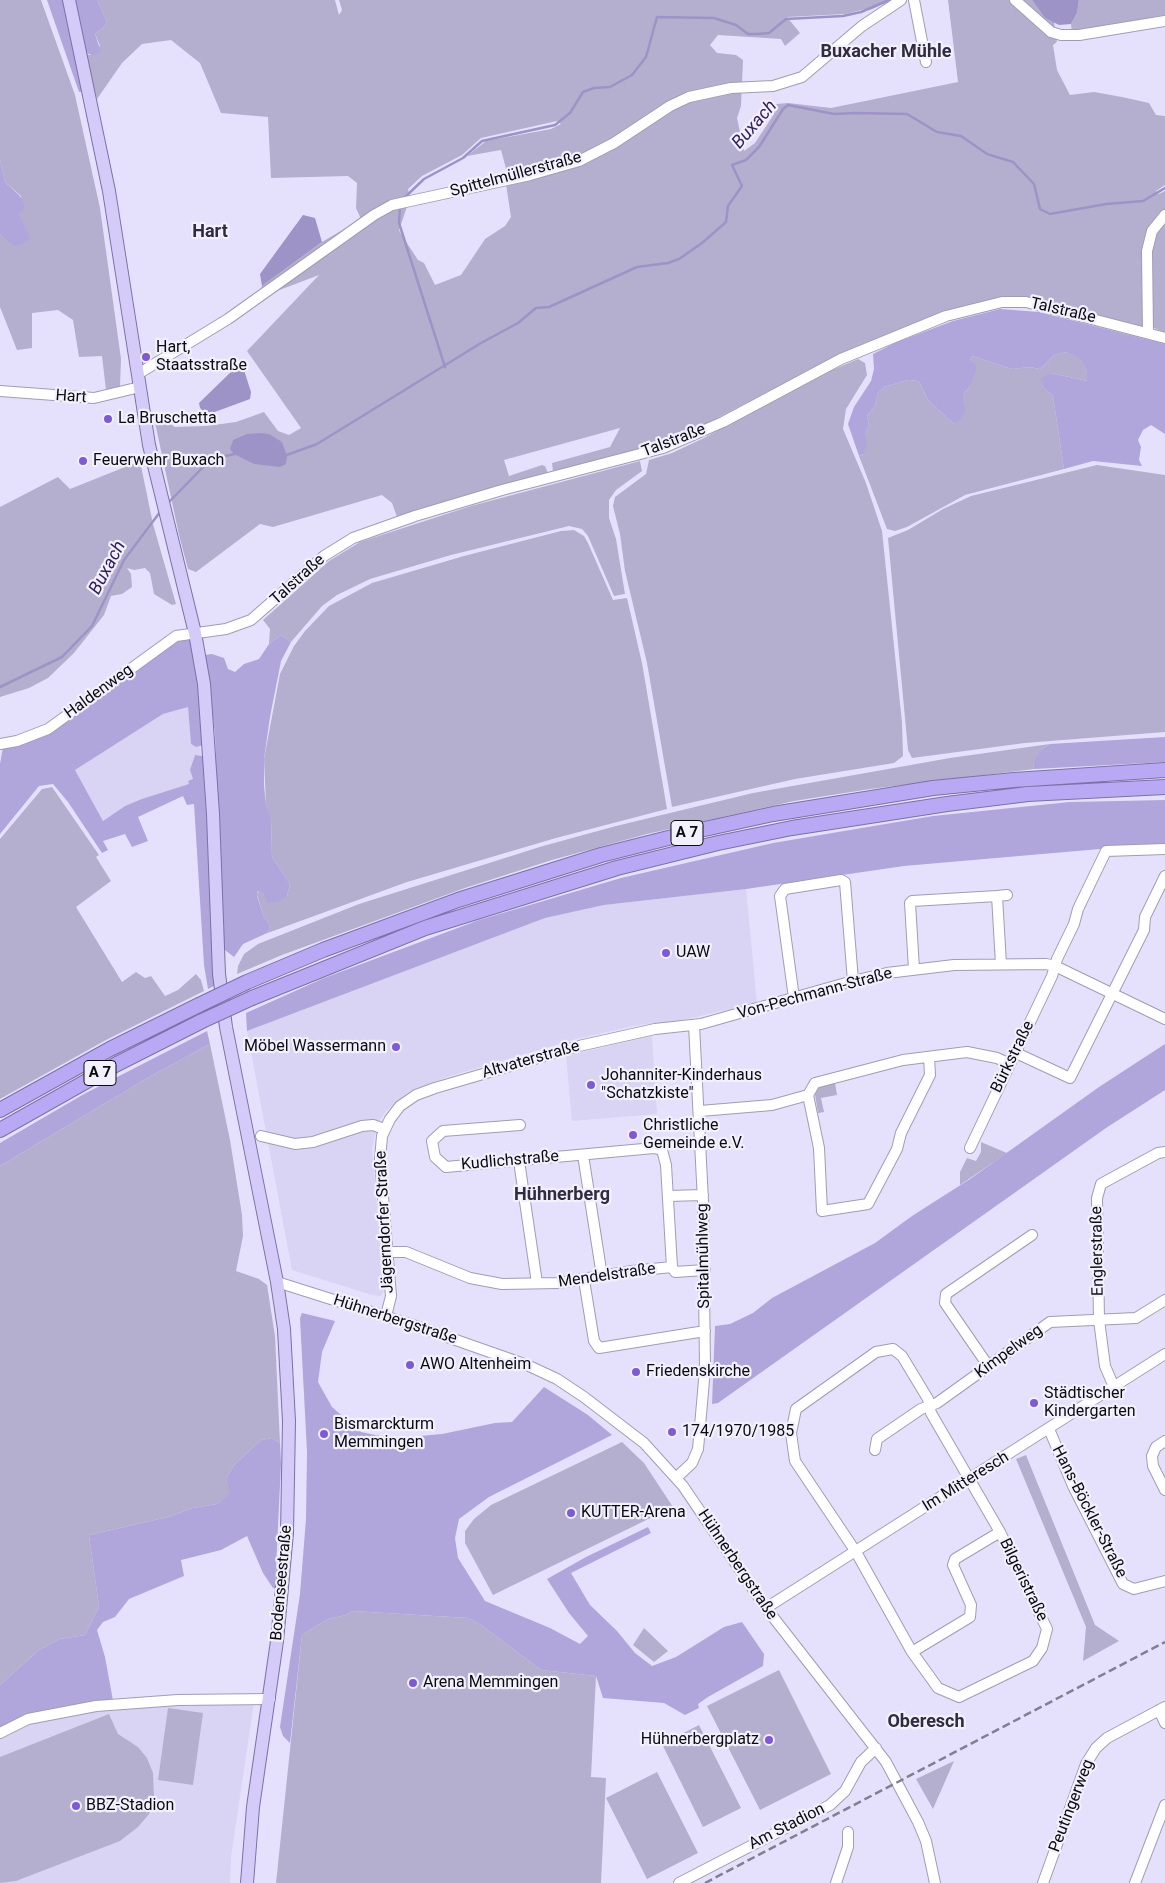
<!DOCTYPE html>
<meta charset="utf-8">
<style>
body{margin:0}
canvas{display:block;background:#e5e1fc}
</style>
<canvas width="1165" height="1883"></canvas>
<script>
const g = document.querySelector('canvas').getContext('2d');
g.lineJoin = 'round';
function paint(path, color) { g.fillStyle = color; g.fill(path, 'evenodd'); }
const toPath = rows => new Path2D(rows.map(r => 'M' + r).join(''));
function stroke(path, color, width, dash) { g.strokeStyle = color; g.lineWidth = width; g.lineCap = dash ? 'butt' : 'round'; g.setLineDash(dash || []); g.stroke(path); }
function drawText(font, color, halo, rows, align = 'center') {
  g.font = font + ' Roboto,sans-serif'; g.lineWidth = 4.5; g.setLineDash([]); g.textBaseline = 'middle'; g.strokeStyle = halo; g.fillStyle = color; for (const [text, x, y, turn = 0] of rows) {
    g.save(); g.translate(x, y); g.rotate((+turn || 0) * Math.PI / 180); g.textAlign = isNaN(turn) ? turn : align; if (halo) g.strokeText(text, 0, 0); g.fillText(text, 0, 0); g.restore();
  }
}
const built = toPath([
 [188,707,191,744,196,747,200,746,201,755,195,755,192,765,190,770,193,779,189,784,125,806,103,821,75,770,163,714],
 [746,889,757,1003,678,1021,638,1025,576,1039,447,1077,410,1091,386,1111,378,1123,372,1148,384,1290,381,1296,372,1295,292,1270,247,1031,545,918,604,905],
 [652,1036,657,1114,572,1121,566,1056],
 [254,1702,231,1857,230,1883,0,1883,0,1736,28,1721,96,1708]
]);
const green = toPath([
 [0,0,41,0,75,95,100,208,121,359,120,387,106,390,102,356,79,357,73,320,58,310,32,313,32,348,17,350,0,307,0,234,5,237,19,214,21,196,5,182,0,160],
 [97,0,335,0,339,15,342,10,339,0,892,0,870,10,869,8,846,14,787,17,800,33,785,46,781,39,718,35,710,45,717,53,736,55,743,60,741,106,737,118,744,151,755,143,774,114,776,104,788,103,831,108,958,82,948,0,1010,0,1012,3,1013,0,1032,0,1045,18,1054,22,1057,42,1053,45,1057,70,1070,95,1094,92,1122,97,1149,103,1156,115,1165,116,1165,185,1156,191,1159,194,1165,191,1165,210,1153,222,1144,325,1142,327,1012,298,831,359,702,426,650,447,553,472,552,463,610,447,620,428,504,460,509,476,542,465,545,466,548,473,397,517,392,503,382,495,273,527,260,524,196,572,188,569,179,535,153,413,175,427,206,426,236,422,264,412,278,431,289,435,301,428,247,351,319,275,269,294,266,295,261,289,262,286,322,242,361,219,356,208,357,183,348,176,271,178,268,117,221,113,200,63,171,40,142,44,122,63,97,99,85,53,90,55,100,46,95,34,103,28,107,22],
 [708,89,633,133,547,173,506,184,511,217,505,226,485,239,461,275,435,285,424,263,418,260,401,234,399,230,410,198,408,189,422,176,462,155,481,138,557,121,561,124,551,129,486,141,467,156,501,150,508,176,575,159],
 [1079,0,1165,0,1165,15,1072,33,1071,24,1077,13],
 [1165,219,1165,333,1152,327,1150,254,1153,236],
 [1066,352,1081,358,1087,373,1087,381,1051,373,1045,389,1053,396,1064,469,965,495,907,527,895,531,887,529,859,456,864,454,865,434,869,425,867,416,875,406,878,393,884,387,908,380,919,381,928,400,954,424,963,403,963,395,971,385,970,360,972,356,1012,369,1030,367,1040,369,1054,355],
 [858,359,865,363,867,375,846,409,843,429,866,483,882,531,902,722,903,756,894,763,795,779,672,807,647,663,625,571,620,534,613,506,615,497,646,474,649,460,672,453,704,438,821,375],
 [140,461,153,524,176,604,172,605,154,594,150,573,145,568,134,570,127,568,131,574,132,587,122,594,111,596,104,615,74,653,48,678,29,688,0,697,0,507,58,477,70,489],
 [640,461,642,471,616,490,609,500,609,518,616,539,625,594,614,596,588,536,582,529,569,526,451,555,370,579,337,595,322,606,291,642,281,635,269,644,270,629,263,620,329,561,360,542,471,506],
 [1097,465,1165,475,1165,732,1025,743,912,758,908,750,888,538,908,530,943,509,971,496],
 [574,530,584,536,588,543,613,600,627,598,642,663,667,809,556,838,407,882,265,934,270,930,269,924,264,917,257,895,259,891,264,894,287,896,290,884,272,857,271,818,266,804,264,759,280,674,294,646,305,631,329,606,372,583,464,556,561,531],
 [1050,744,1042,749,1033,764,1034,769,870,789,794,801,647,834,552,860,465,888,282,955,237,974,238,966,244,954,258,944,359,904,543,846,616,826,753,793,950,758],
 [52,787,99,855,96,857,111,881,76,907,122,982,136,972,145,978,151,976,165,996,178,990,196,974,201,980,204,991,106,1040,0,1099,0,839,42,789],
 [210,1044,230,1140,242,1215,243,1236,236,1271,259,1279,267,1285,275,1336,280,1443,272,1438,261,1440,234,1465,226,1479,231,1494,217,1504,193,1508,168,1517,89,1535,99,1607,85,1635,60,1639,39,1650,0,1685,0,1166,151,1076],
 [835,1083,837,1095,821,1098,824,1112,818,1113,814,1088],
 [981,1142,1007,1153,960,1185,960,1172,967,1158,976,1161,981,1152],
 [622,1442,644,1463,673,1507,493,1595,465,1543,465,1531,474,1519,491,1505],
 [1026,1455,1095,1625,1119,1641,1083,1661,1086,1627,1016,1459],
 [353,1611,468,1618,481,1625,541,1670,596,1676,591,1777,606,1778,601,1883,276,1883,302,1635,328,1619,346,1615],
 [644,1628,668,1651,654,1662,633,1645],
 [779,1670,831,1774,760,1810,707,1706],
 [168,1708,203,1713,193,1785,158,1780],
 [109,1714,118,1734,138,1747,147,1758,153,1773,154,1797,149,1814,138,1827,120,1841,16,1881,0,1883,0,1757],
 [699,1725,741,1808,703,1827,662,1744],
 [954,1761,933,1809,916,1779],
 [657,1772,698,1853,647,1879,606,1798]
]);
const forest = toPath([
 [47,0,66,0,85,91,79,92],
 [72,0,97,0,107,22,103,28,95,34,101,52,95,55,85,53],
 [0,160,5,182,20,196,25,208,19,214,30,238,23,244,14,246,0,234],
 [1000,309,1039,312,1165,344,1165,434,1151,425,1143,430,1138,440,1141,447,1139,460,1142,466,1093,461,1064,469,1053,396,1045,389,1040,378,1051,373,1087,381,1087,373,1081,359,1066,352,1054,355,1040,369,1030,367,1012,369,972,356,970,360,977,366,971,385,963,395,963,403,966,409,961,420,954,424,928,400,919,381,908,380,884,387,878,393,875,406,867,416,869,425,865,434,867,443,864,454,859,456,848,424,854,407,871,381,874,369,873,354,897,342,953,321],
 [281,635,291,642,281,661,270,717,264,759,264,786,266,804,271,817,272,857,290,884,287,896,278,902,267,903,264,894,258,891,257,896,264,917,269,924,270,930,265,934,243,944,234,957,225,950,222,940,215,734,205,655,212,654,224,658,228,669,235,672,244,664,259,659,269,644],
 [186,638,190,640,196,663,203,745,196,747,191,744,188,707,163,714,75,770,103,821,125,806,142,799,189,784,188,781,193,779,190,770,195,755,203,756,216,985,208,989,204,965,194,804,187,805,183,796,138,817,148,841,132,847,125,834,103,841,108,850,102,853,68,802,53,784,39,786,0,834,0,764,3,747,19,744,177,640],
 [1165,737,1165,762,1034,769,1033,764,1036,757,1042,749,1050,744],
 [1165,800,1165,846,1100,849,904,866,746,889,604,905,545,918,247,1031,246,1013,324,978,479,920,621,878,773,843,933,816,1070,802],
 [207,1031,210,1044,151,1076,0,1166,0,1143,84,1094],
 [1165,1044,1165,1090,1106,1128,718,1403,712,1404,715,1326,730,1324,753,1313,772,1298,875,1243,912,1216,970,1179,1099,1087],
 [302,1313,335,1321,322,1352,318,1382,332,1407,361,1432,385,1437,409,1437,442,1434,495,1423,512,1422,544,1387,588,1415,612,1435,489,1497,459,1519,455,1538,458,1558,485,1601,550,1628,580,1644,588,1636,569,1613,547,1579,586,1557,648,1527,651,1533,571,1573,590,1605,617,1631,635,1653,652,1666,676,1657,724,1627,742,1622,764,1654,763,1666,708,1697,698,1704,699,1708,685,1715,664,1703,603,1698,596,1676,541,1670,481,1625,468,1618,353,1611,346,1615,328,1619,302,1635,290,1743,283,1736,280,1727,300,1594,306,1519,307,1452,300,1318],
 [272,1438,280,1443,281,1464,275,1588,273,1588,263,1573,247,1536,221,1550,181,1560,184,1576,129,1599,115,1617,103,1622,97,1630,105,1657,114,1706,28,1721,0,1736,0,1685,39,1650,60,1639,85,1635,99,1607,89,1535,168,1517,193,1508,217,1504,230,1494,226,1479,234,1465,261,1440]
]);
const water = toPath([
 [1032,0,1079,0,1077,13,1071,24,1059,25,1045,18],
 [303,215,315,218,322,242,262,286,260,274],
 [236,367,244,370,251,392,250,399,212,413,204,412,200,408,199,403],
 [260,433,269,434,282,442,287,456,286,464,280,467,254,464,234,454,230,449,233,440,247,434]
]);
const stream = toPath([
 [403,199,424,179,463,158,482,141,555,125,570,113,583,92,594,88,610,87,632,75,646,57,657,17,714,18,736,25,748,34,757,34,769,33,786,19,843,16,861,12,889,0],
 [400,207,399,223,445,367],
 [284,456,317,444,481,343,518,323,536,308,549,307,637,267,668,263,679,259,702,243,726,222,728,206,742,186,732,165,746,160,759,147,783,109,788,105,834,114,855,113,907,114,937,132,961,136,987,154,1013,162,1034,184,1040,209,1050,214,1106,204,1143,201,1165,188],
 [167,504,211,459,235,454],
 [0,687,62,657,92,626,124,560,160,512]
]);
const minor = toPath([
 [914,0,926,62],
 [1015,0,1051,32,1061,35,1079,35,1165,21],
 [1148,333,1147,251,1152,231,1165,215],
 [138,374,228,319,374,215,392,205,530,175,579,161,614,143,670,106,689,97,731,88,773,86,802,77,862,26,901,0],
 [0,391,94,398,140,387],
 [0,744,17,741,48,729,176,636,226,629,251,620,324,556,353,538,415,516,502,490,663,448,723,422,841,359,946,316,1002,302,1026,302,1165,338],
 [1001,964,997,896,1007,895],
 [914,969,910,903,912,901,997,896],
 [794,998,780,896,785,889,841,880,845,882,853,981],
 [1014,1052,1070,1078,1144,930,1145,917,1165,876],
 [808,1095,819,1148,822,1211,868,1204,897,1149,901,1133,930,1075,929,1057],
 [700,1111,772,1105,808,1095,815,1083,903,1060,967,1052,997,1058,1010,1064],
 [520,1125,443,1131,432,1141,435,1157,446,1167,654,1148,662,1150,666,1165,672,1267],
 [261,1136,295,1144,313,1142,362,1126,373,1125,384,1129],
 [970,1148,1052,976,1057,959,1074,924,1078,909,1106,851,1165,849],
 [583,1155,602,1276],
 [519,1161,537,1283],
 [668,1196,703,1195],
 [388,1252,406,1252,470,1278,502,1284,558,1283,632,1271,672,1267,675,1272,705,1270],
 [584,1280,594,1341,599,1348,705,1331],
 [277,1282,416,1326,527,1365,557,1379,584,1397,644,1443,683,1486,766,1608,886,1762,918,1822,926,1841,935,1883],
 [386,1316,391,1296,380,1159,382,1136,390,1119,400,1106,416,1095,435,1088,579,1046,655,1029,701,1024,853,981,887,973,954,965,1046,964,1055,966,1165,1019],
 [893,1349,902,1356,928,1399,931,1413,1000,1532,1047,1629,1042,1648,1033,1661,959,1697,938,1688,912,1652,856,1552,795,1461,791,1433,796,1409,876,1352,893,1349],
 [989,1367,945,1303,946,1294,1032,1235],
 [1114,1387,1105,1366,1099,1320,1097,1198,1101,1184,1158,1153,1165,1152],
 [1049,1429,1073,1486,1123,1584,1134,1589,1165,1581],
 [1165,1441,1156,1447,1152,1456,1153,1466,1165,1490],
 [875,1450,877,1439,921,1409,937,1403,1050,1322,1136,1318,1165,1300],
 [676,1478,692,1463,698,1449,705,1369,703,1201,694,1025],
 [766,1608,1165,1354],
 [912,1652,970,1617,971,1605,953,1565,955,1559,1000,1532],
 [1159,1710,1165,1723],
 [0,1733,28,1719,96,1706,178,1700,270,1699],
 [679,1883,830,1805,845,1791,861,1762,876,1748],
 [836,1883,848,1847,848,1832],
 [1043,1883,1086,1764,1096,1748,1107,1738,1165,1707],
 [1135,1883,1165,1805]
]);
const major = toPath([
 [69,0,109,191,149,445,195,633,204,684,213,814,219,974,226,1027,277,1282,284,1329,289,1421,287,1533,277,1641,253,1807,247,1883]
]);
const highway = toPath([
 [247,982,323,950,458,900,601,855,700,830,773,814,933,788,1014,780,1165,770],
 [252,998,425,928,617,868,718,843,792,828,947,804,1028,794,1165,787],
 [0,1110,110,1049,199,1005],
 [0,1130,117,1064,202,1021]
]);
const rail = toPath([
 [705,1883,1165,1642]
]);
const highwayBridge = toPath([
 [199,1005,247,982],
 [202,1021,252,998]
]);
const markers = [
 [146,357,5,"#7e5ad4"],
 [108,419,5,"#7e5ad4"],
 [83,461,5,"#7e5ad4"],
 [666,953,5,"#7e5ad4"],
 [396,1047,5,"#7e5ad4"],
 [591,1085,5,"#7e5ad4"],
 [633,1135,5,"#7e5ad4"],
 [410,1365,5,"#7e5ad4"],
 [636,1372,5,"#7e5ad4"],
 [1034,1403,5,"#7e5ad4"],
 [672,1432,5,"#7e5ad4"],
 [324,1434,5,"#7e5ad4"],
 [571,1513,5,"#7e5ad4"],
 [413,1683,5,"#7e5ad4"],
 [769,1740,5,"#7e5ad4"],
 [76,1806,5,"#7e5ad4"]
];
const shields = [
 [687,833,32],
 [100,1073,32]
];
const shieldNames = [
 ["A 7",687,833],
 ["A 7",100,1073]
];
const streetNames = [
 ["Spittelmüllerstraße",516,175,-15],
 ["Talstraße",1063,311,13],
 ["Hart",71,397,4],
 ["Talstraße",674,441,-21],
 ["Talstraße",298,580,-42],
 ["Haldenweg",99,692,-36],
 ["Von-Pechmann-Straße",815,994,-15],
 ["Bürkstraße",1013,1057,-64],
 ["Altvaterstraße",531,1060,-16],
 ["Kudlichstraße",510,1161,-5],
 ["Jägerndorfer Straße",385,1222,-93],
 ["Englerstraße",1098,1251,-91],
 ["Spitalmühlweg",704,1256,-91],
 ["Mendelstraße",607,1276,-8],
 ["Hühnerbergstraße",395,1320,18],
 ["Kimpelweg",1009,1352,-36],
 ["Im Mitteresch",966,1482,-32],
 ["Hans-Böckler-Straße",1089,1512,63],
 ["Hühnerbergstraße",737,1565,56],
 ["Bilgeristraße",1023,1580,64],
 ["Bodenseestraße",282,1583,-85],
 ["Peutingerweg",1072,1806,-69],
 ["Am Stadion",787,1827,-27]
];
const poiNames = [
 ["Hart,",156,348],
 ["Staatsstraße",156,366],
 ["La Bruschetta",118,419],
 ["Feuerwehr Buxach",93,461],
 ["UAW",676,953],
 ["Möbel Wassermann",386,1047,"right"],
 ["Johanniter-Kinderhaus",601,1076],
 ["\"Schatzkiste\"",601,1094],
 ["Christliche",643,1126],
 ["Gemeinde e.V.",643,1144],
 ["AWO Altenheim",420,1365],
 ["Friedenskirche",646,1372],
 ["Städtischer",1044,1394],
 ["Kindergarten",1044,1412],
 ["Bismarckturm",334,1425],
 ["Memmingen",334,1443],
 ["174/1970/1985",682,1432],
 ["KUTTER-Arena",581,1513],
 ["Arena Memmingen",423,1683],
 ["Hühnerbergplatz",759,1740,"right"],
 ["BBZ-Stadion",86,1806]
];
const neighbourhoodNames = [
 ["Buxacher Mühle",886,52],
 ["Hart",210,232],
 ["Hühnerberg",562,1195],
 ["Oberesch",926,1722]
];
const waterNames = [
 ["Buxach",755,125,-49],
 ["Buxach",108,568,-62]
];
paint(built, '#d9d3f4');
paint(green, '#b5afcf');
paint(forest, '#b1a6db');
paint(water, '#9e93c7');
stroke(stream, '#9e93c7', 2.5);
stroke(minor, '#a19cb5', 12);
stroke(major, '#7c71a6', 14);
stroke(highway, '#7c71a6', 16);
stroke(minor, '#fff', 10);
stroke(major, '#d5cbf9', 12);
stroke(highway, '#b9a9f5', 14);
stroke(rail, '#827f91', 2.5, [8, 4]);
stroke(highwayBridge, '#7c71a6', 16, []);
stroke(highwayBridge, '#b9a9f5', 14);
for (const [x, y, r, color] of markers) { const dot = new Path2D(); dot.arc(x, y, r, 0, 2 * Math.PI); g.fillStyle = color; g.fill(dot); stroke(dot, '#f2f0fb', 2); }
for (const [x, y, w] of shields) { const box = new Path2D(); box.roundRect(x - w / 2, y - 12.5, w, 25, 4); g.fillStyle = '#f2f0fb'; g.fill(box); stroke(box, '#0b0a12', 1); }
drawText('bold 15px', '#0b0a12', null, shieldNames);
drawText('16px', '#0b0a12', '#f2f0fb', streetNames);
drawText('16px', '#0b0a12', '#f2f0fb', poiNames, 'left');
drawText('bold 18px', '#302b40', '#f2f0fb', neighbourhoodNames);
drawText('italic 18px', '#311d5b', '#f2f0fb', waterNames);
</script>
